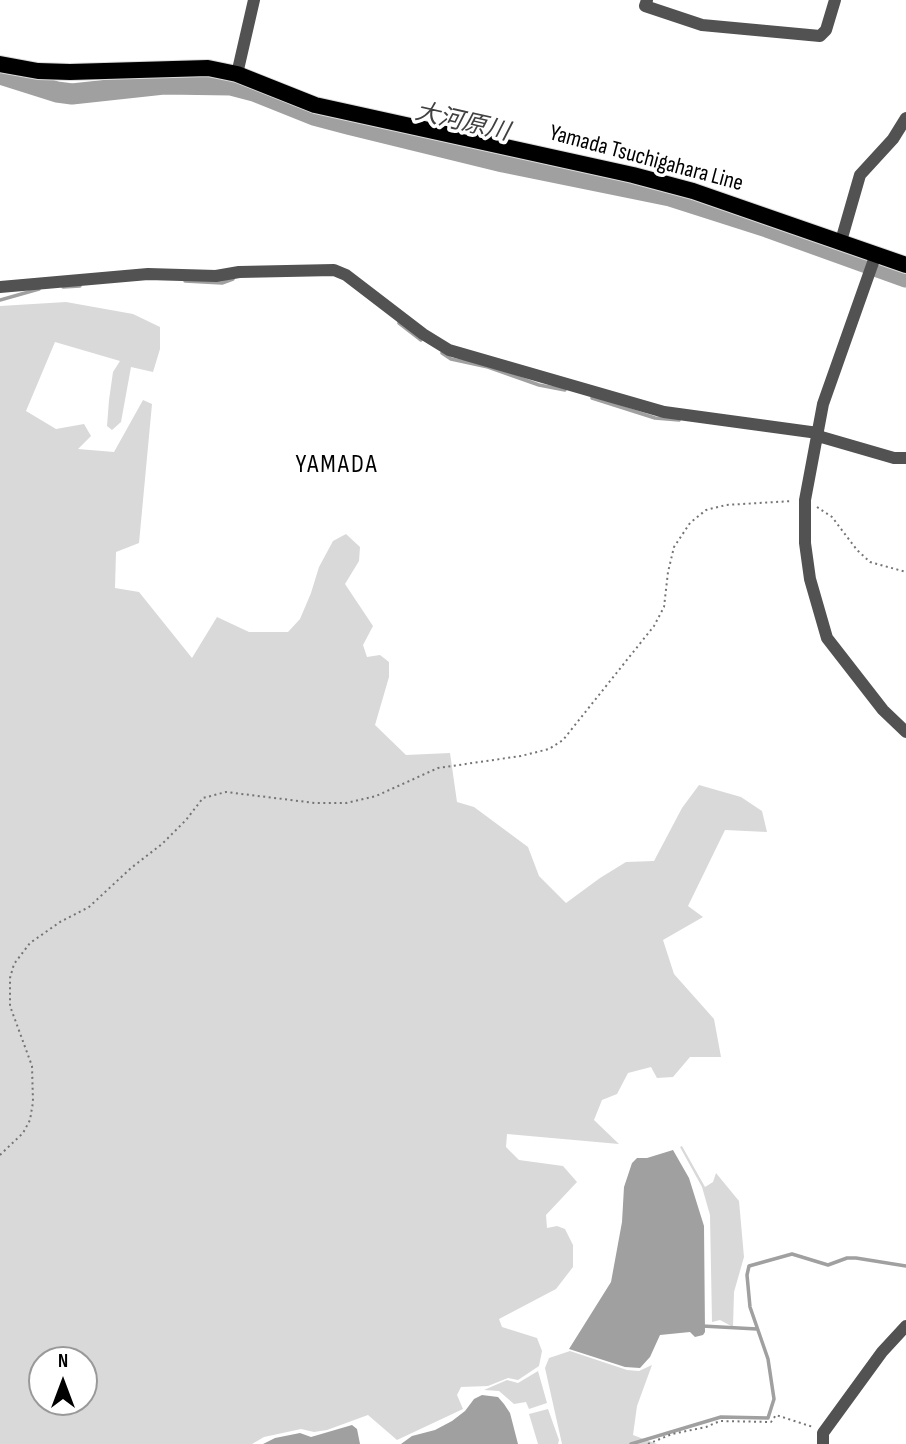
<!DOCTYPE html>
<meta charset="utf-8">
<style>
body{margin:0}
#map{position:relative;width:906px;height:1444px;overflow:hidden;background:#fff;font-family:"Sofia Sans Condensed",sans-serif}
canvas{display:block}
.north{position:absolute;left:28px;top:1346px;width:70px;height:70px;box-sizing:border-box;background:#fff;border:2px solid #999;border-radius:50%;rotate:0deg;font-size:19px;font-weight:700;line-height:28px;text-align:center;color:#000}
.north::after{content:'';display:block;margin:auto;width:24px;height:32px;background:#000;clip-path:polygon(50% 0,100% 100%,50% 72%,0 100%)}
</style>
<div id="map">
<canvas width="906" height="1444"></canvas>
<div class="north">N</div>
</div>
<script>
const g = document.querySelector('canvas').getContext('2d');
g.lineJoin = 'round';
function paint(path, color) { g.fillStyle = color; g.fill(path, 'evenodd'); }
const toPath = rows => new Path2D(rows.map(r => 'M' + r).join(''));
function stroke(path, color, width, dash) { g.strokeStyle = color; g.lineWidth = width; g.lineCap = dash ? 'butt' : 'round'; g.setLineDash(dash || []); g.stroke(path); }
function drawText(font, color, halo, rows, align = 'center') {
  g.font = font + ' "Sofia Sans Condensed","Noto Sans JP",sans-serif'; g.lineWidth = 7; g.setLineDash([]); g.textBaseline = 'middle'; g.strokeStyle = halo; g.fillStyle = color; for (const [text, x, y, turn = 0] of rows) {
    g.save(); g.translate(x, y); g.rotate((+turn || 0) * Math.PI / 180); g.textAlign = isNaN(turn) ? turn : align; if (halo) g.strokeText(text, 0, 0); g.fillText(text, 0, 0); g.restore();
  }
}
const green = toPath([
 [66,302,133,314,160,327,160,349,153,372,131,367,121,422,112,430,107,426,109,400,113,372,120,361,55,342,26,411,56,429,84,424,91,436,78,449,114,452,143,400,152,404,139,543,116,552,115,588,139,592,192,658,217,617,249,632,288,632,300,619,311,593,319,567,333,541,346,534,360,547,359,561,345,584,373,626,363,645,367,657,380,655,389,662,389,677,375,725,406,755,450,753,457,802,474,807,528,847,539,876,566,903,600,878,626,862,654,861,682,808,699,785,741,797,762,811,767,832,725,830,688,906,703,917,663,940,674,974,714,1019,721,1057,690,1057,673,1077,657,1078,651,1067,628,1073,617,1094,602,1100,594,1120,619,1144,507,1134,506,1147,519,1160,563,1166,577,1182,546,1215,547,1228,557,1226,565,1229,573,1245,573,1267,556,1289,499,1319,502,1327,537,1338,542,1351,539,1366,518,1380,508,1378,488,1386,461,1387,457,1395,463,1409,397,1440,368,1415,327,1430,314,1432,301,1429,264,1437,252,1444,0,1444,0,306],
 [42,1360,84,1360,84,1402,42,1402],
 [682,1146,705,1187,713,1182,716,1173,739,1201,744,1257,734,1292,733,1327,720,1320,712,1322,710,1215,702,1187,680,1147],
 [570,1351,627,1370,639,1371,652,1365,637,1406,633,1435,657,1444,562,1444,545,1368,549,1358],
 [538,1371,547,1403,529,1409,526,1402,514,1404,499,1391,484,1390,507,1380,518,1383],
 [548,1409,559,1440,558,1444,538,1444,529,1414]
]);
const water = toPath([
 [673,1150,689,1178,704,1226,705,1332,703,1335,695,1337,690,1332,660,1335,650,1357,640,1368,625,1367,569,1349,611,1282,622,1222,624,1187,632,1163,637,1158,647,1158],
 [482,1395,498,1397,504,1404,510,1413,518,1444,401,1444,412,1436,435,1430,452,1421,465,1411,474,1399],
 [352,1425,357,1429,360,1444,263,1444,275,1438,300,1433,311,1437]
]);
const stream = toPath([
 [185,281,222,283,233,279],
 [63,287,80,286],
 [0,300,39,289],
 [399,323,421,340],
 [442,353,451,359,488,367,539,385,565,390],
 [592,398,655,418,679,420],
 [702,1326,757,1329],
 [631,1444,721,1417,768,1418,774,1399,768,1359,750,1307,747,1275,749,1266,792,1254,828,1265,847,1258,856,1258,906,1266]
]);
const river = toPath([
 [0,74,57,92,72,94,164,84,231,85,254,91,314,115,348,124,503,162,670,196,767,227,906,277]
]);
const path = toPath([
 [817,507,832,517,857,550,870,562,906,572],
 [0,1155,23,1133,30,1120,33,1102,32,1066,10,1006,10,978,14,964,30,943,60,922,89,907,131,868,162,844,186,820,203,798,226,792,315,803,346,803,376,796,438,768,521,756,549,749,563,740,654,626,664,607,668,572,674,547,690,523,706,510,726,505,792,501],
 [648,1444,672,1434,706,1427,720,1421,771,1422,776,1415,813,1427]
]);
const minor = toPath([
 [647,0,645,6,702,25,820,36,826,30,835,0],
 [237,74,254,0],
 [841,241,860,175,893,139,906,118],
 [876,254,823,404,805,500,805,543,810,579,827,638,883,710,906,732],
 [0,287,148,274,216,276,239,272,334,270,346,275,423,334,449,350,664,412,818,433],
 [818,436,894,458,906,458],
 [823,1444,823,1433,882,1352,906,1326]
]);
const major = toPath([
 [0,64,38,71,70,72,208,68,237,74,315,105,633,175,693,191,906,265]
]);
const streetNames = [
 ["Yamada Tsuchigahara Line",646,159,15]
];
const waterNames = [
 ["大河原川",462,123,13]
];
const quarterNames = [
 ["YAMADA",337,465]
];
paint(green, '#d9d9d9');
paint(water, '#a0a0a0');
stroke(stream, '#a0a0a0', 3.5);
stroke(river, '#a0a0a0', 21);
stroke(major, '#dbdbdb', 18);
stroke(path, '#747474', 2, [2, 3.5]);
stroke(minor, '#525252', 12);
stroke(major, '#000', 16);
drawText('23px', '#000', '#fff', streetNames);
drawText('italic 24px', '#414141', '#fff', waterNames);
g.letterSpacing = '2px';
drawText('26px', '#000', '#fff', quarterNames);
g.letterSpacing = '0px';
</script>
